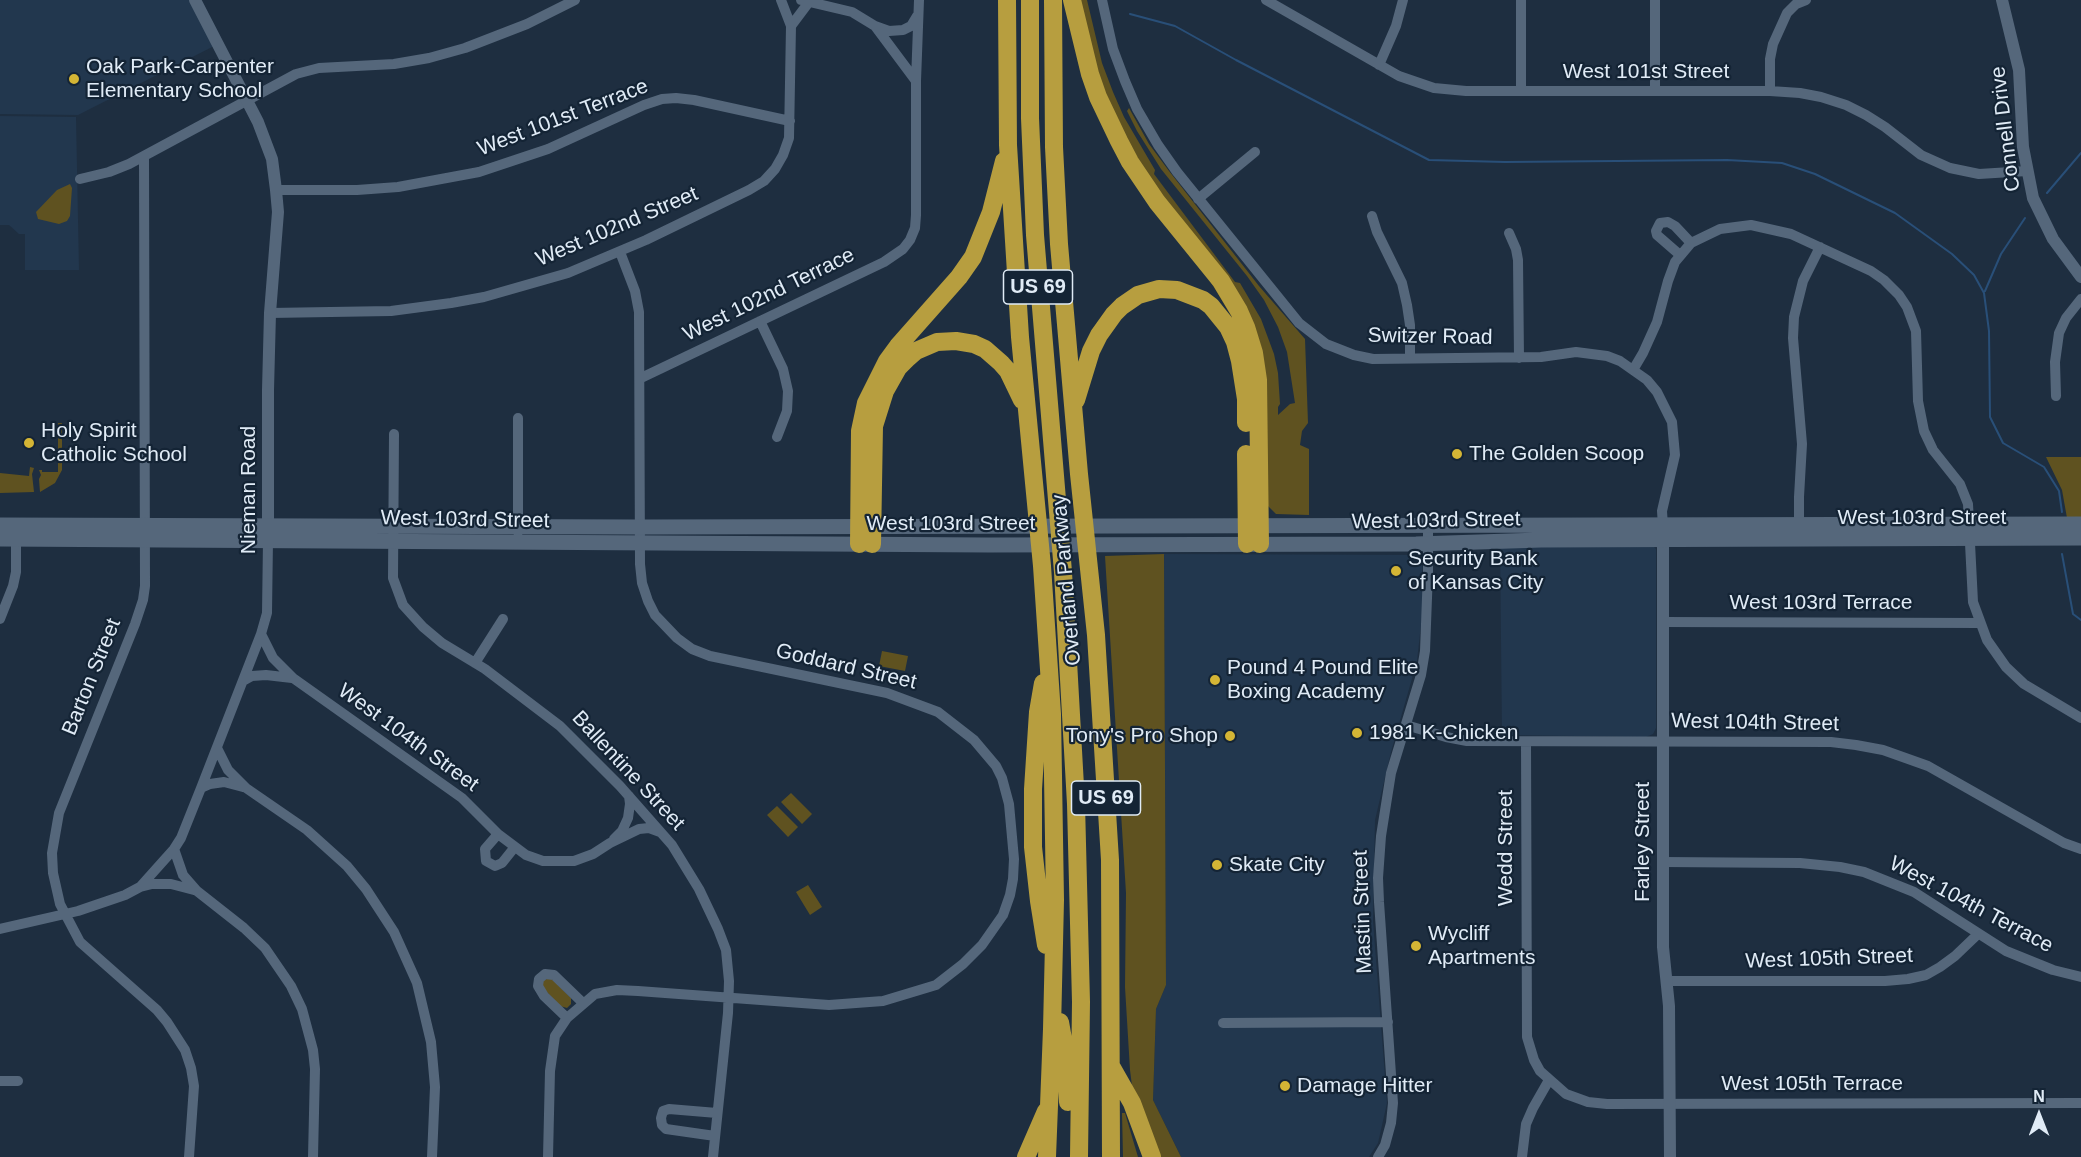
<!DOCTYPE html>
<style>
body{margin:0}
#map{position:relative;width:2081px;height:1157px;overflow:hidden;background:#1e2e40;font-family:Arial,sans-serif}
canvas{display:block}
.north{position:absolute;left:2009px;top:1085px;width:60px;height:60px;-webkit-text-stroke:4px #142435;paint-order:stroke;rotate:0deg;font-size:16px;font-weight:700;line-height:24px;text-align:center;color:#e0ebf6}
.north::after{content:'';display:block;margin:auto;width:21px;height:27px;background:#e0ebf6;clip-path:polygon(50% 0,100% 100%,50% 72%,0 100%)}
</style>
<div id="map">
<canvas width="2081" height="1157"></canvas>
<div class="north">N</div>
</div>
<script>
const g = document.querySelector('canvas').getContext('2d');
g.lineJoin = 'round';
function paint(path, color) { g.fillStyle = color; g.fill(path, 'evenodd'); }
const toPath = rows => new Path2D(rows.map(r => 'M' + r).join(''));
function stroke(path, color, width, dash) { g.strokeStyle = color; g.lineWidth = width; g.lineCap = dash ? 'butt' : 'round'; g.setLineDash(dash || []); g.stroke(path); }
function drawText(font, color, halo, rows, align = 'center') {
  g.font = font + ' Arial,sans-serif'; g.lineWidth = 4.5; g.setLineDash([]); g.textBaseline = 'middle'; g.strokeStyle = halo; g.fillStyle = color; for (const [text, x, y, turn = 0] of rows) {
    g.save(); g.translate(x, y); g.rotate((+turn || 0) * Math.PI / 180); g.textAlign = isNaN(turn) ? turn : align; if (halo) g.strokeText(text, 0, 0); g.fillText(text, 0, 0); g.restore();
  }
}
const built = toPath([
 [0,0,195,0,218,44,78,115,0,114],
 [0,116,76,117,79,270,25,270,25,234,19,234,9,225,0,225],
 [1500,544,1652,545,1656,549,1656,728,1653,734,1646,737,1502,735],
 [1164,554,1422,555,1423,607,1417,661,1391,752,1375,820,1373,921,1387,1103,1378,1143,1369,1157,1181,1157,1153,1100,1156,1009,1166,985]
]);
const green = toPath([
 [1080,0,1087,0,1102,63,1113,92,1124,117,1155,170,1154,174,1235,282,1240,283,1261,319,1274,354,1278,373,1280,404,1278,407,1278,415,1290,404,1295,403,1287,352,1278,327,1264,300,1247,276,1161,169,1137,131,1127,111,1129,108,1149,144,1169,171,1259,286,1305,339,1308,423,1302,431,1300,445,1309,449,1309,515,1276,514,1268,506,1265,372,1133,153,1099,79],
 [70,184,72,188,70,216,67,221,59,224,38,219,36,212,57,190],
 [58,423,62,423,62,470,55,483,40,492,39,479,41,475,39,470,42,470,42,472,58,472],
 [2046,457,2081,457,2081,519,2067,518,2062,490],
 [30,467,34,468,32,474,34,492,0,493,0,473,29,476],
 [1164,554,1166,985,1156,1009,1153,1100,1181,1157,1151,1157,1133,1094,1130,1070,1125,987,1126,893,1105,556],
 [882,651,908,656,905,671,879,666],
 [791,793,812,814,802,824,781,802],
 [777,806,798,827,788,837,767,815],
 [808,885,822,907,810,915,796,892],
 [551,978,571,998,571,1004,567,1008,560,1006,542,987,543,980],
 [1122,1113,1125,1113,1138,1157,1123,1157]
]);
const stream = toPath([
 [1130,14,1175,26,1236,60,1429,160,1505,162,1727,160,1782,163,1815,174,1895,213,1952,254,1974,275,1984,293,1989,331,1990,417,2003,443,2044,467,2059,491,2062,512],
 [2047,193,2081,153],
 [1985,291,2001,254,2025,218],
 [2062,554,2073,614,2081,620]
]);
const minor = toPath([
 [801,0,852,12,875,26,889,31,903,30,911,26,917,16],
 [1102,0,1113,49,1125,81,1137,109,1158,145,1177,172,1299,323,1326,344,1354,355,1373,359,1541,357,1576,352,1607,356,1620,361,1647,380,1657,392,1672,422,1675,455,1662,511,1663,526],
 [1266,0,1399,76,1434,88,1466,91,1770,91,1800,93,1821,97,1846,105,1866,115,1885,127,1921,155,1950,168,1979,174,2027,171],
 [1521,0,1521,91],
 [1655,0,1655,91],
 [791,26,809,2],
 [875,26,916,81],
 [1379,65,1396,26,1403,0],
 [1770,91,1770,59,1773,44,1787,13,1796,4,1806,0],
 [144,156,145,586,143,600,135,624,59,813,52,853,53,873,60,904,80,942,157,1010,167,1022,185,1050,191,1068,194,1086,189,1157],
 [80,179,109,172,129,164,296,74,319,68,394,64,429,58,465,48,527,24,575,0],
 [276,190,357,190,398,187,479,172,548,149,644,105,662,99,676,98,694,100,790,121],
 [1198,199,1255,152],
 [1372,216,1377,232,1402,283,1407,305,1410,325,1410,358],
 [1509,233,1516,249,1518,260,1519,358],
 [1680,255,1657,235,1656,231,1660,223,1668,222,1675,226,1691,243],
 [270,313,391,311,451,303,484,297,568,273,646,240,749,190,764,181,775,169,783,155,789,138,791,26,781,0],
 [760,321,783,369,788,391,787,411,777,437],
 [1633,370,1643,353,1657,322,1668,281,1675,262,1691,243,1720,229,1751,225,1791,234,1871,271,1884,280,1899,295,1907,307,1916,331,1918,401,1924,431,1933,450,1960,484,1968,504,1973,602,1987,640,2006,667,2024,684,2081,718],
 [641,378,884,262,903,249,910,240,915,228,916,215,916,81,919,0],
 [2056,396,2055,362,2059,333,2066,318,2081,299],
 [518,418,518,532],
 [394,434,393,578,403,605,423,627,442,643,485,669,560,726,620,786,672,845,699,889,718,929,726,950,729,981,728,1013,713,1157],
 [1799,530,1799,497,1802,444,1793,338,1794,317,1803,281,1820,247],
 [0,619,13,586,16,572,16,534],
 [1663,622,1980,623],
 [261,634,273,658,293,678,462,798,498,834,526,855,543,861,574,861,593,854,610,843,639,829,649,828,660,832],
 [475,663,503,619],
 [243,681,252,676,266,675,292,678],
 [1406,725,1446,737,1467,741,1831,742,1856,745,1883,750,1928,766,2064,843,2081,849],
 [1526,742,1527,1037,1534,1060,1540,1071,1566,1094,1588,1102,1607,1104,2081,1103],
 [217,748,228,770,246,788,307,830,347,866,366,889,394,932,417,983,431,1042,435,1087,432,1157],
 [201,788,210,784,224,782,243,787],
 [498,834,485,849,486,861,495,866,502,863,514,848],
 [614,839,622,831,628,818,630,804,629,796],
 [174,849,183,875,197,891,244,928,265,948,291,986,302,1009,313,1050,315,1069,313,1157],
 [1663,862,1800,863,1840,867,1864,872,1914,892,2006,951,2053,970,2081,977],
 [140,887,152,884,171,884,194,890],
 [0,929,78,911,125,895,140,887,174,849,181,838,201,788,261,634,267,613,268,540],
 [1666,981,1885,981,1908,979,1926,975,1940,967,1955,956,1978,934],
 [567,1018,544,996,538,986,539,979,545,974,554,975,583,1003],
 [1223,1023,1388,1022],
 [0,1081,18,1081],
 [715,1136,666,1129,662,1125,661,1118,663,1111,669,1109,717,1113],
 [548,1157,550,1071,555,1036,567,1018,595,994,617,990,638,991,829,1005,883,1001,936,985,963,964,982,945,1003,915,1010,895,1013,879,1014,859,1009,804,1002,778,996,766,974,740,938,712,887,693,710,656,692,649,677,638,655,615,648,601,642,583,640,564,639,312,635,291,620,252],
 [1378,1157,1385,1145,1391,1123,1393,1103,1379,902,1378,878,1381,836,1391,773,1421,675,1425,651,1428,571,1428,524],
 [1522,1157,1526,1124,1533,1108,1549,1080]
]);
const tertiary = toPath([
 [195,0,258,122,272,159,276,190,278,212,270,313,268,390,268,532],
 [2002,0,2019,70,2023,147,2033,198,2053,239,2081,277],
 [1663,533,1663,947,1669,1006,1670,1157]
]);
const secondary = toPath([
 [0,525,640,527,2081,524],
 [0,539,989,545,1416,544,1541,540,2081,538]
]);
const motorway = toPath([
 [1007,0,1008,145,1020,337,1042,566,1052,714,1055,900,1052,1029,1047,1157],
 [1030,0,1030,118,1035,235,1063,572,1076,804,1081,1002,1079,1157],
 [1053,0,1054,147,1059,244,1079,474,1096,635,1110,860,1111,1157],
 [1072,0,1090,74,1098,97,1119,141,1130,162,1157,202,1221,281,1239,311,1246,327,1254,353,1258,380,1260,544],
 [1076,400,1091,351,1099,335,1114,314,1122,306,1138,295,1159,289,1177,290,1203,300,1211,306,1228,327,1235,342,1240,361,1246,399,1246,423],
 [1246,454,1247,544],
 [859,544,860,431,866,403,887,361,898,346,959,277,973,257,991,212,1004,161],
 [872,544,874,426,885,391,898,368,908,358,916,351,937,342,956,341,974,344,985,349,1001,363,1008,371,1022,400],
 [1043,683,1038,712,1033,789,1033,847,1039,901,1046,945],
 [1060,1022,1066,1056,1068,1102],
 [1111,1066,1132,1103,1152,1157],
 [1026,1157,1046,1111]
]);
const markers = [
 [74,79,6,"#d4b535"],
 [29,443,6,"#d4b535"],
 [1457,454,6,"#d4b535"],
 [1396,571,6,"#d4b535"],
 [1215,680,6,"#d4b535"],
 [1357,733,6,"#d4b535"],
 [1230,736,6,"#d4b535"],
 [1217,865,6,"#d4b535"],
 [1416,946,6,"#d4b535"],
 [1285,1086,6,"#d4b535"]
];
const shields = [
 [1038,287,69],
 [1106,798,69]
];
const shieldNames = [
 ["US 69",1038,287],
 ["US 69",1106,798]
];
const poiNames = [
 ["Oak Park-Carpenter",86,67],
 ["Elementary School",86,91],
 ["Holy Spirit",41,431],
 ["Catholic School",41,455],
 ["The Golden Scoop",1469,454],
 ["Security Bank",1408,559],
 ["of Kansas City",1408,583],
 ["Pound 4 Pound Elite",1227,668],
 ["Boxing Academy",1227,692],
 ["1981 K-Chicken",1369,733],
 ["Tony's Pro Shop",1218,736,"right"],
 ["Skate City",1229,865],
 ["Wycliff",1428,934],
 ["Apartments",1428,958],
 ["Damage Hitter",1297,1086]
];
const streetNames = [
 ["West 101st Street",1646,72],
 ["West 101st Terrace",563,118,-21],
 ["Connell Drive",2006,129,-97],
 ["West 102nd Street",617,227,-23],
 ["West 102nd Terrace",769,295,-26],
 ["Switzer Road",1430,337,1],
 ["Nieman Road",249,490,-90],
 ["West 103rd Street",1922,518],
 ["West 103rd Street",465,520,1],
 ["West 103rd Street",1436,521,-1],
 ["West 103rd Street",951,524],
 ["Overland Parkway",1067,580,-95],
 ["West 103rd Terrace",1821,603],
 ["Goddard Street",846,667,13],
 ["Barton Street",92,677,-68],
 ["West 104th Street",1755,723,1],
 ["West 104th Street",408,738,36],
 ["Ballentine Street",628,771,47],
 ["Farley Street",1643,842,-90],
 ["Wedd Street",1506,848,-90],
 ["West 104th Terrace",1971,905,28],
 ["Mastin Street",1363,912,-92],
 ["West 105th Street",1829,959,-2],
 ["West 105th Terrace",1812,1084]
];
paint(built, '#22374e');
paint(green, '#5f5220');
stroke(stream, '#294f78', 2);
stroke(minor, '#55677b', 10);
stroke(tertiary, '#55677b', 12);
stroke(secondary, '#55677b', 15);
stroke(motorway, '#b79e3f', 18);
for (const [x, y, r, color] of markers) { const dot = new Path2D(); dot.arc(x, y, r, 0, 2 * Math.PI); g.fillStyle = color; g.fill(dot); stroke(dot, '#142435', 2); }
for (const [x, y, w] of shields) { const box = new Path2D(); box.roundRect(x - w / 2, y - 17, w, 34, 4.5); g.fillStyle = '#142435'; g.fill(box); stroke(box, '#e0ebf6', 1.5); }
drawText('bold 20px', '#e0ebf6', null, shieldNames);
drawText('21px', '#e0ebf6', '#142435', poiNames, 'left');
drawText('21px', '#e0ebf6', '#142435', streetNames);
</script>
